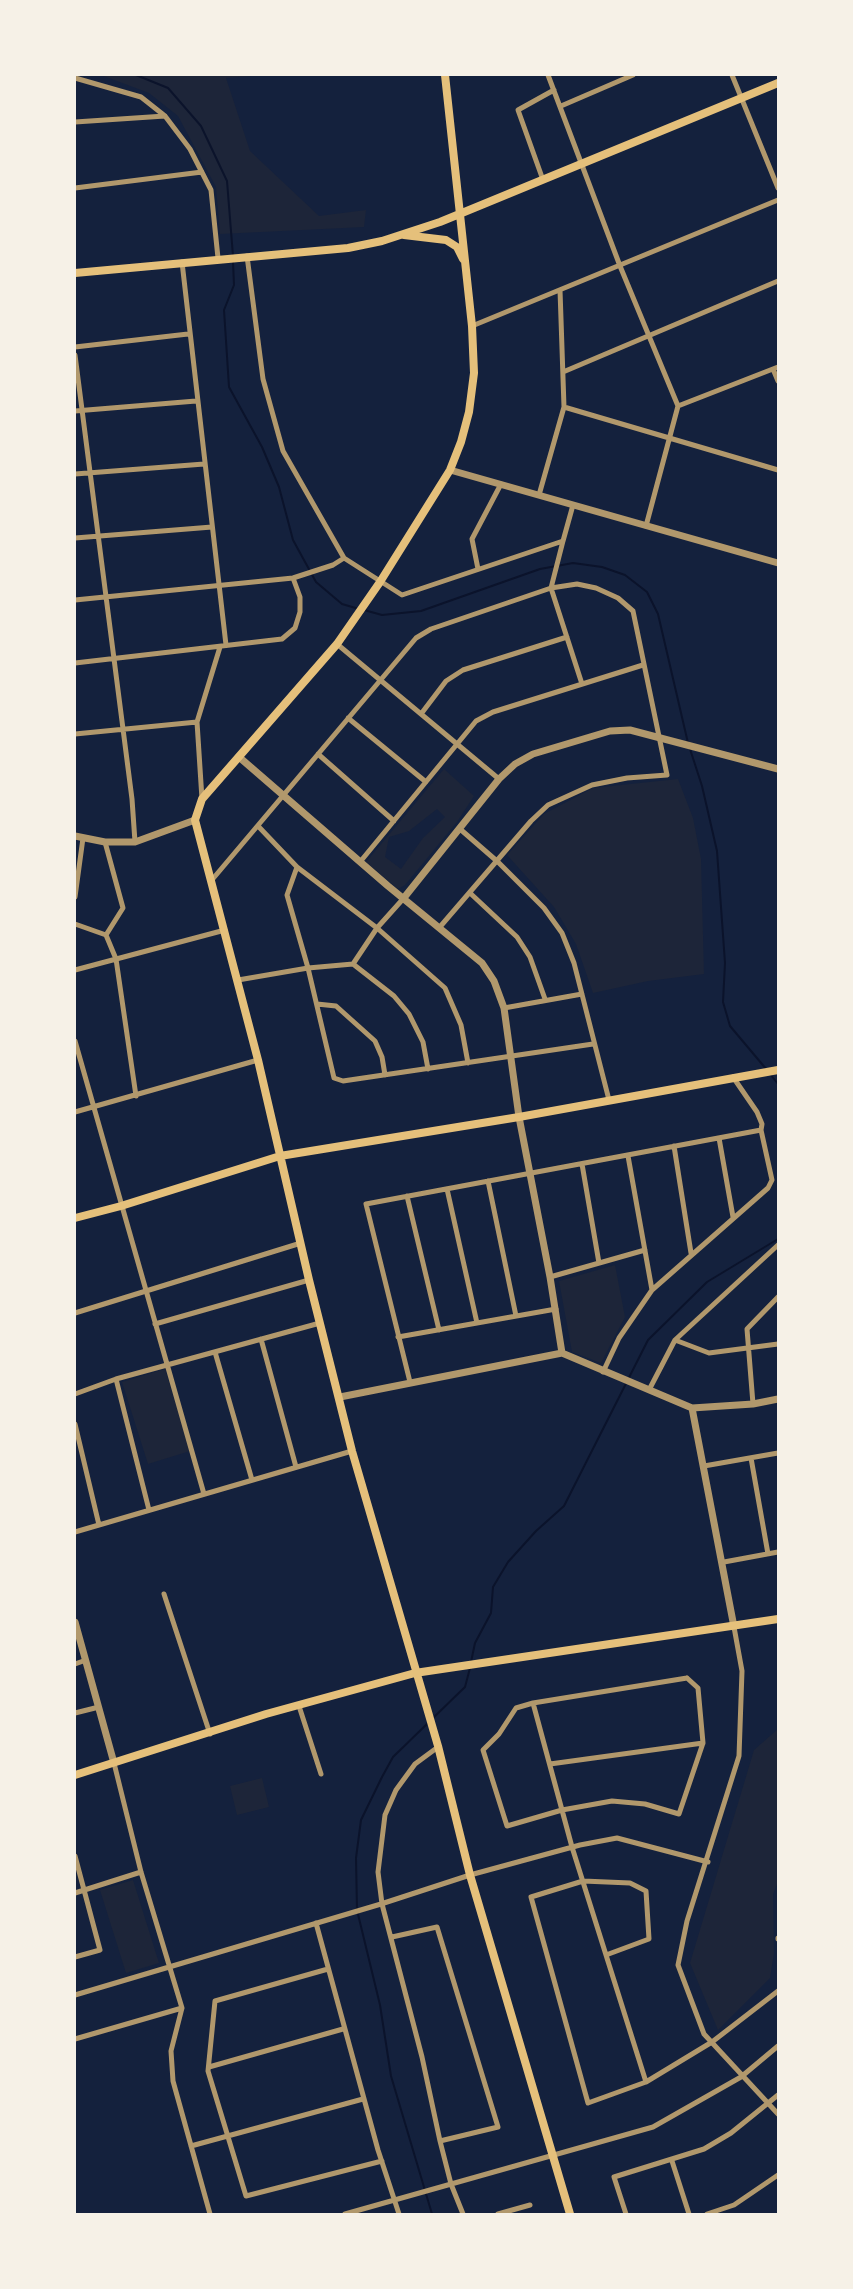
<!DOCTYPE html>
<style>
body{margin:0}
#map{position:relative;width:853px;height:2289px;overflow:hidden;background:#14213d;font-family:"Space Grotesk",sans-serif}
canvas{display:block}
.frame{position:absolute;inset:0;border:76px solid #f6f1e7;pointer-events:none}
</style>
<div id="map">
<canvas width="853" height="2289"></canvas>
<div class="frame"></div>
</div>
<script>
const g = document.querySelector('canvas').getContext('2d');
g.lineJoin = 'round';
function paint(path, color) { g.fillStyle = color; g.fill(path, 'evenodd'); }
const toPath = rows => new Path2D(rows.map(r => 'M' + r).join(''));
function stroke(path, color, width, dash) { g.strokeStyle = color; g.lineWidth = width; g.lineCap = dash ? 'butt' : 'round'; g.setLineDash(dash || []); g.stroke(path); }
const green = toPath([
 [101,75,264,75,226,78,250,151,319,216,366,210,364,227,220,234,216,187,178,116,149,93],
 [444,769,474,796,457,822,405,885,398,889,366,862],
 [437,809,445,817,423,838,401,869,385,857,389,837,409,831],
 [678,779,693,818,701,859,704,974,648,981,593,993,576,944,554,907,507,855,544,814,593,788],
 [615,1265,625,1317,601,1363,572,1352,559,1281],
 [165,1369,190,1451,148,1464,122,1382],
 [778,1729,778,1882,773,1894,774,1953,770,1978,718,2030,690,1963,754,1750],
 [262,1778,269,1807,237,1815,230,1786],
 [133,1880,159,1963,126,1973,100,1890]
]);
const stream = toPath([
 [136,75,168,88,201,126,227,181,233,256],
 [233,262,234,285,224,310,229,387,262,447,279,487,293,540,316,582,342,604,359,609],
 [364,610,382,615,421,611,540,569,573,563,602,567,625,575,647,592,658,614,688,743],
 [690,749,702,786,717,851,725,963,723,1002,730,1026,767,1070],
 [770,1074,778,1084],
 [471,1662,475,1643,491,1613,493,1587,508,1562,536,1531,564,1506,648,1340,707,1282,778,1239],
 [432,1719,465,1687,470,1668],
 [428,1723,393,1757,382,1777,361,1820,356,1858,357,1910,380,2005,391,2076,432,2214]
]);
const minor = toPath([
 [548,75,620,266,678,406,646,526],
 [732,75,778,188],
 [75,78,141,97,165,116,190,149,211,190,218,258],
 [561,106,633,75],
 [75,122,165,116],
 [543,180,518,110,554,90],
 [75,188,202,172],
 [247,256,263,379,283,451,344,558,402,595,563,541,573,505],
 [182,262,226,645],
 [472,326,778,200],
 [75,347,188,334],
 [75,355,132,799,135,842],
 [773,369,778,381],
 [563,372,778,281],
 [678,406,778,367],
 [564,407,778,470],
 [75,411,196,401],
 [75,474,204,464],
 [539,495,564,407,560,290],
 [75,538,212,527],
 [563,541,551,588,582,684],
 [478,569,472,539,501,484],
 [75,600,293,578,333,565,344,558],
 [337,644,499,779],
 [75,663,282,639,295,628,300,612,300,597,293,578],
 [421,714,446,681,463,670,567,637],
 [348,718,426,782],
 [75,734,197,722],
 [318,754,394,821],
 [202,799,197,722,220,647],
 [258,826,297,867,377,928,445,988,461,1025,468,1063],
 [460,829,498,862,544,908,562,933,574,963,609,1100],
 [360,862,476,721,493,712,643,665],
 [297,867,287,895,308,968,334,1078,343,1081,593,1044],
 [211,881,416,638,431,629,551,588,577,584,596,588,618,598,633,611,667,775,627,778,592,785,548,805,531,821,439,928],
 [470,893,517,937,530,957,545,999],
 [75,897,83,838],
 [75,924,106,935,123,908,105,842],
 [106,935,116,959,136,1096],
 [353,964,377,928,403,899],
 [75,970,225,930],
 [238,980,308,968,353,964,394,996,409,1014,423,1042,428,1069],
 [317,1004,336,1006,375,1041,382,1057,385,1075],
 [504,1008,582,994],
 [75,1041,204,1494],
 [733,1077,757,1112,762,1124,761,1130],
 [75,1112,258,1060],
 [719,1138,733,1217],
 [674,1146,691,1253],
 [628,1156,652,1290],
 [582,1164,599,1263],
 [488,1181,516,1316],
 [447,1189,477,1323],
 [407,1196,439,1330],
 [550,1277,645,1250],
 [75,1313,301,1243],
 [155,1324,309,1280],
 [398,1337,556,1309],
 [261,1339,296,1467],
 [675,1340,709,1353,778,1344],
 [215,1352,252,1480],
 [116,1379,149,1510],
 [410,1382,366,1204,761,1130,772,1180,768,1188,652,1290,619,1338,603,1372],
 [649,1390,675,1340,778,1245],
 [75,1394,116,1379,320,1323],
 [753,1404,747,1329,778,1297],
 [75,1424,99,1525],
 [751,1458,768,1554],
 [704,1466,778,1453],
 [75,1532,352,1451],
 [724,1562,778,1552],
 [164,1594,210,1734],
 [734,1627,742,1671,739,1756,687,1921,678,1965,704,2034,778,2114],
 [75,1664,86,1660],
 [687,1678,698,1688,703,1743,679,1814,645,1804,612,1801,562,1810,507,1826,483,1750,499,1734,516,1708,533,1703,687,1678],
 [533,1703,572,1847,646,2082],
 [299,1706,321,1774],
 [75,1713,99,1707],
 [438,1747,415,1764,396,1790,385,1815,378,1872,382,1904,422,2057,440,2141,451,2184,463,2214],
 [114,1763,141,1872,182,2008,171,2051,173,2081,210,2214],
 [550,1764,703,1743],
 [75,1856,100,1950,75,1957],
 [75,1893,141,1872],
 [316,1923,378,2150,399,2214],
 [392,1937,437,1927,498,2127,440,2141],
 [778,1938,778,1939],
 [606,1955,649,1939,646,1891,630,1883,583,1881,531,1897,588,2103,646,2082,712,2042,778,1991],
 [328,1969,215,2001,208,2071,246,2196,382,2161],
 [75,1995,381,1904,470,1875,580,1845,617,1838,708,1862],
 [75,2039,182,2008],
 [209,2067,343,2029],
 [191,2146,363,2099],
 [672,2161,689,2214],
 [345,2214,653,2127,741,2077,778,2046],
 [498,2214,530,2205],
 [626,2214,614,2177,704,2149,731,2133,778,2095],
 [707,2214,734,2205,778,2175]
]);
const tertiary = toPath([
 [450,470,778,563],
 [239,757,388,886,482,963,494,981,504,1008,519,1117,550,1277,562,1353,692,1408,753,1404,778,1399],
 [75,836,105,842,135,842,195,820],
 [403,899,499,779,515,764,533,754,610,731,630,730,778,769],
 [340,1397,562,1353],
 [692,1408,734,1627],
 [75,1622,114,1763]
]);
const secondary = toPath([
 [445,75,472,326,474,373,469,412,461,442,450,470,380,582,337,644,202,799,195,820,258,1060,309,1280,352,1451,438,1746,470,1875,570,2214],
 [404,235,446,240,457,247,463,259],
 [75,273,348,248,382,241,440,222,778,83],
 [75,1218,121,1206,280,1156,519,1117,778,1070],
 [75,1775,266,1714,415,1673,778,1619]
]);
paint(green, '#1d2539');
stroke(stream, '#0b132b', 2);
stroke(minor, '#b1986c', 5);
stroke(tertiary, '#b1986c', 7);
stroke(secondary, '#e5c07b', 8);
</script>
